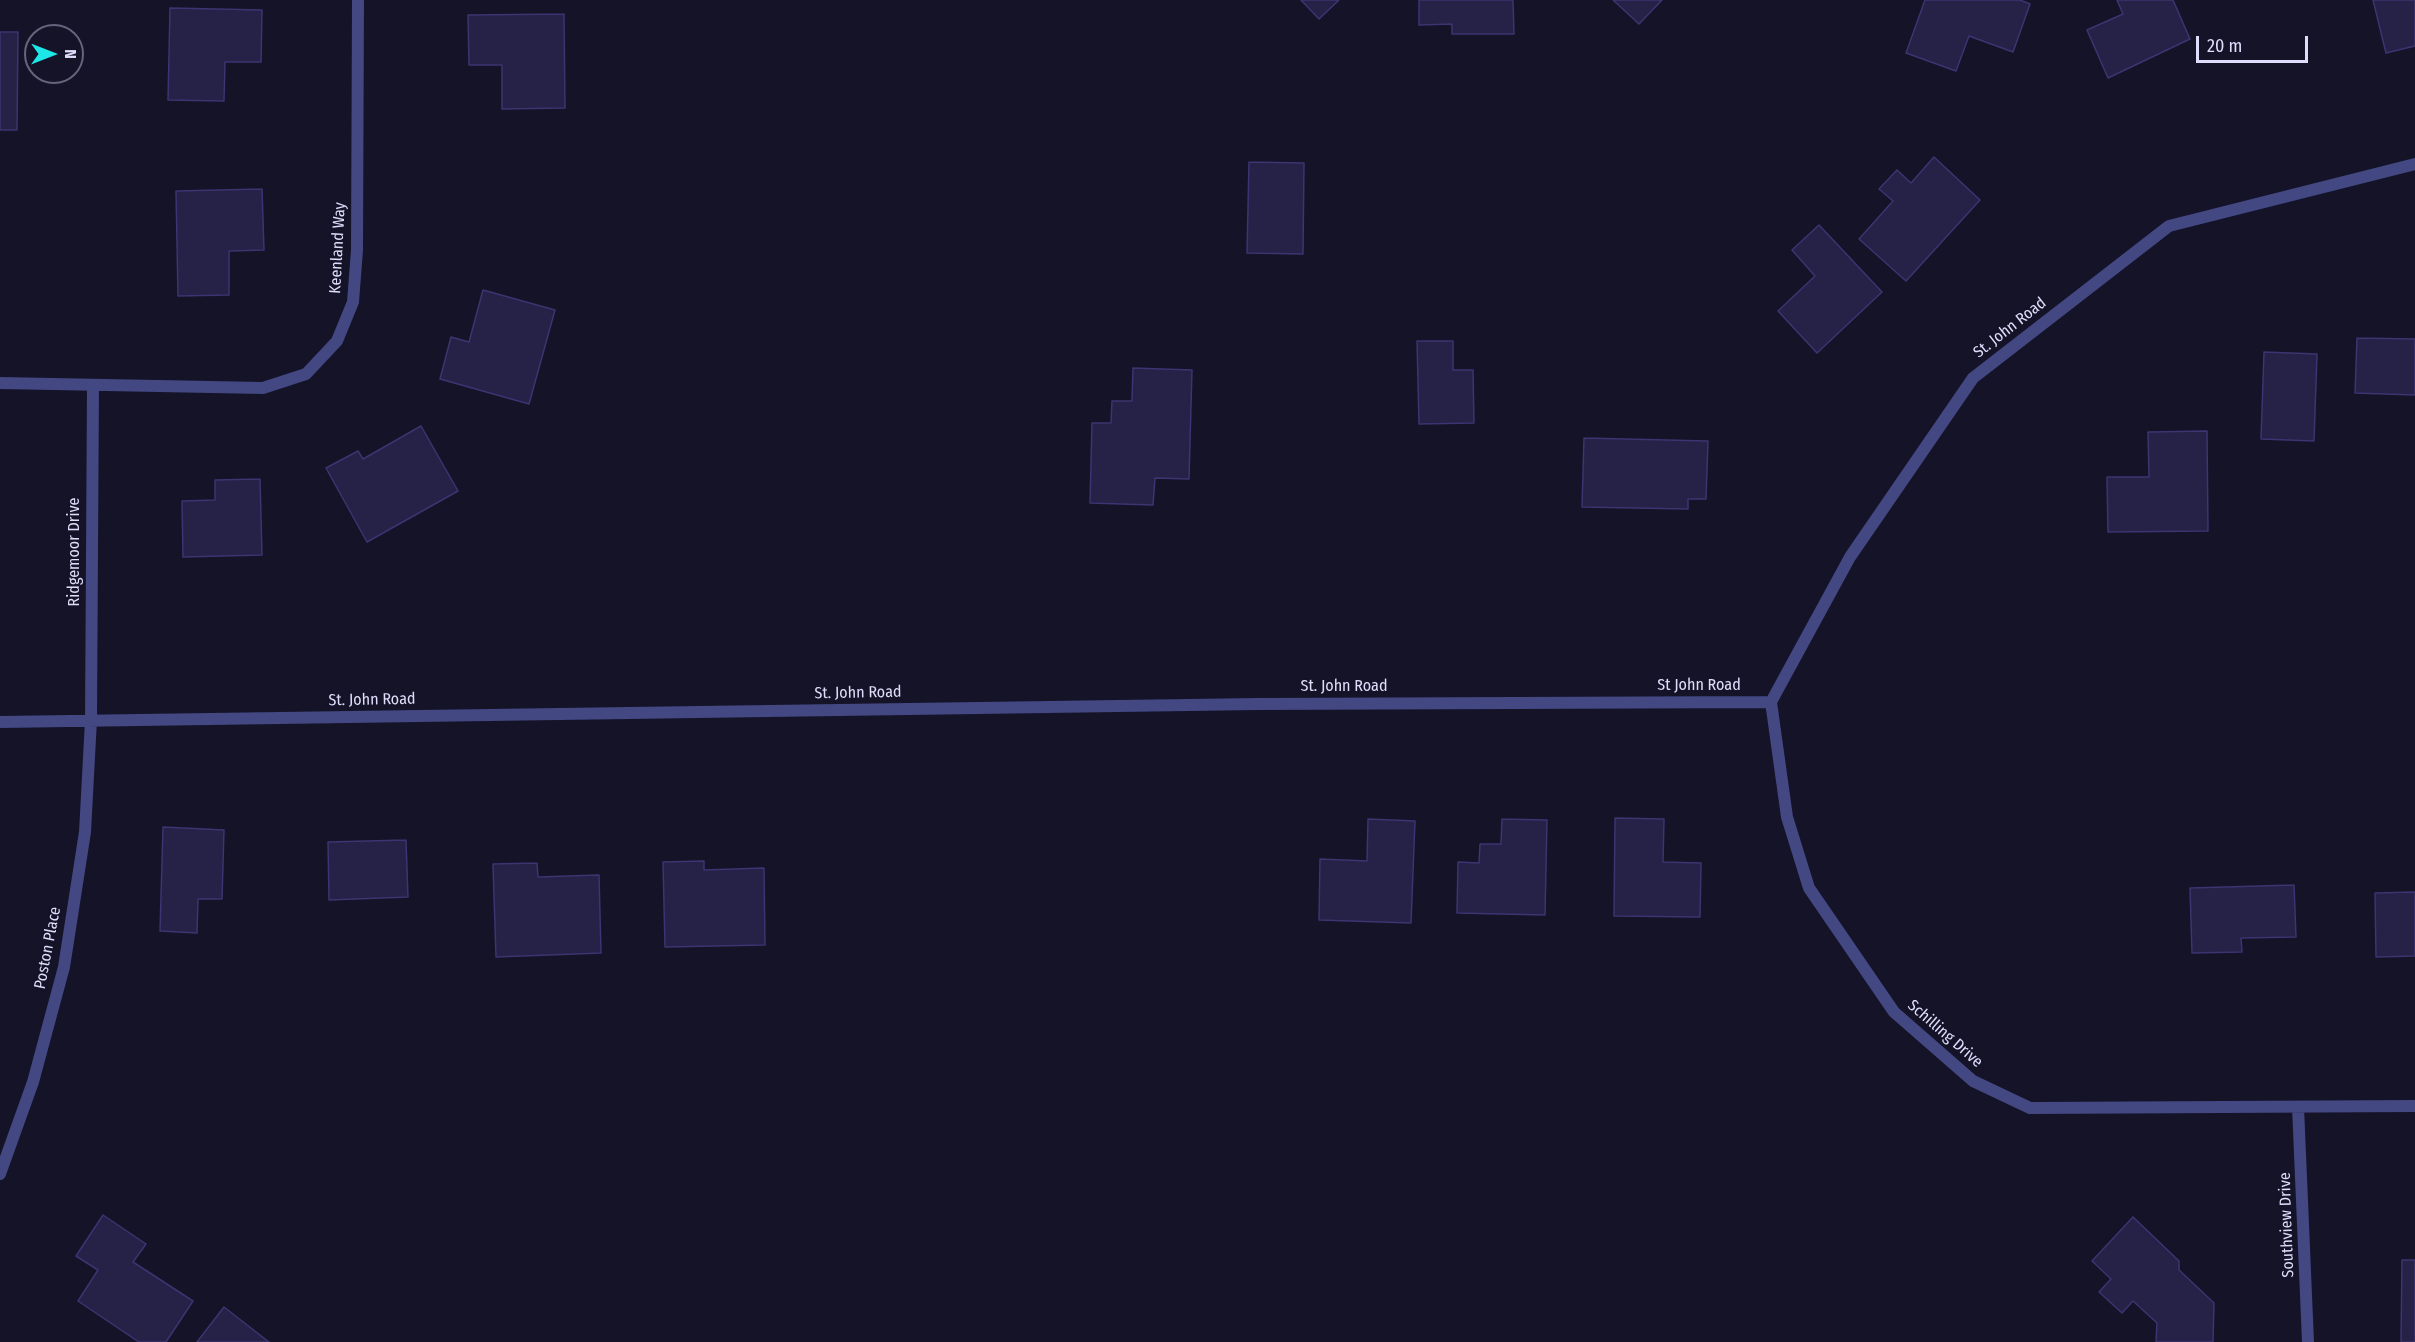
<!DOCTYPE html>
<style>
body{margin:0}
#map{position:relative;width:2415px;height:1342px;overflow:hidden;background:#141328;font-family:"Fira Sans Condensed",sans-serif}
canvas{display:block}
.north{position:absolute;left:24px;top:24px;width:60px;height:60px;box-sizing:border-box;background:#141328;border:2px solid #65647d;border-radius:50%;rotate:90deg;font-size:16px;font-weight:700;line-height:24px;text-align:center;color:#dedefc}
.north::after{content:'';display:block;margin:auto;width:21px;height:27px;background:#1de8e7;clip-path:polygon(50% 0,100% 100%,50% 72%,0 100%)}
.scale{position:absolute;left:2196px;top:36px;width:112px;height:27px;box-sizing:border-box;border:3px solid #dedefc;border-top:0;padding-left:8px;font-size:18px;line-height:21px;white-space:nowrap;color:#dedefc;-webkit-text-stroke:4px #141328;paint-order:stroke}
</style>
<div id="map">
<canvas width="2415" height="1342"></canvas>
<div class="north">N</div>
<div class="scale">20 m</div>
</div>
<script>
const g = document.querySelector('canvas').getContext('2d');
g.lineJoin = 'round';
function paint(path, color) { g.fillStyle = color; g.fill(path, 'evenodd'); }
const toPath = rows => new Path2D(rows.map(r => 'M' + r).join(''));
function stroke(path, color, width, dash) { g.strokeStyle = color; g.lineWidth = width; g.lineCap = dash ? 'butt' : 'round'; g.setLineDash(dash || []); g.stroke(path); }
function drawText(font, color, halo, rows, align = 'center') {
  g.font = font + ' "Fira Sans Condensed",sans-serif'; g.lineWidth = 4.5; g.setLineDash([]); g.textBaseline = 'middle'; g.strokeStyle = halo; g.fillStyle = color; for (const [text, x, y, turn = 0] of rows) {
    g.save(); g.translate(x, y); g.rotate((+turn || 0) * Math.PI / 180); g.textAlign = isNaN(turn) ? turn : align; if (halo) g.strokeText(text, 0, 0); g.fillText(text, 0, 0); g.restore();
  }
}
const building = toPath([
 [1301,0,1339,0,1319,19,1301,0],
 [1419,0,1513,0,1514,34,1452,34,1452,24,1419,25,1419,0],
 [1613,0,1662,0,1639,24,1613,0],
 [1925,0,2020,0,2030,4,2013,52,1969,36,1956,71,1906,53,1925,0],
 [2117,0,2173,0,2190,39,2108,78,2087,30,2123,14,2117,0],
 [2373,0,2415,0,2415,46,2386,53,2373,0],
 [170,8,262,10,261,62,225,62,224,101,168,100,170,8],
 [564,14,565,108,502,109,502,65,469,65,468,15,564,14],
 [0,32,18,32,17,130,0,130,0,32],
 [1934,157,1980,200,1906,281,1859,239,1893,201,1879,189,1897,170,1911,183,1934,157],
 [1249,162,1304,163,1303,254,1247,253,1249,162],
 [262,189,264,250,229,251,229,295,178,296,176,191,262,189],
 [1819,225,1882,292,1817,353,1778,311,1815,276,1792,250,1819,225],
 [483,290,555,310,529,404,440,379,451,337,469,342,483,290],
 [2357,338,2415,339,2415,395,2355,393,2357,338],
 [1417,341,1453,341,1453,370,1473,370,1474,423,1419,424,1417,341],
 [2264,352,2317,354,2314,441,2261,439,2264,352],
 [1133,368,1192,370,1189,479,1155,478,1153,505,1090,503,1092,423,1111,423,1112,401,1132,401,1133,368],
 [421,426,458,491,367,542,326,468,358,451,363,459,421,426],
 [2207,431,2208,531,2108,532,2107,477,2149,477,2148,432,2207,431],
 [1584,438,1708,441,1706,499,1688,499,1688,509,1582,507,1584,438],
 [260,479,262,555,183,557,182,501,215,500,215,480,260,479],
 [1615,818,1664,819,1663,862,1701,863,1700,917,1614,916,1615,818],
 [1368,819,1415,821,1411,923,1319,920,1320,859,1367,861,1368,819],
 [1502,819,1547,820,1545,915,1457,913,1458,862,1479,863,1480,844,1501,844,1502,819],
 [163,827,224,830,222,899,198,899,197,933,160,931,163,827],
 [406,840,408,897,329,900,328,842,406,840],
 [704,861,704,870,764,868,765,945,665,947,663,862,704,861],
 [537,863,538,877,599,875,601,953,496,957,493,864,537,863],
 [2294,885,2296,937,2241,938,2242,952,2192,953,2190,888,2294,885],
 [2415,892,2415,956,2376,957,2375,893,2415,892],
 [103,1215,146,1244,133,1262,193,1301,166,1342,139,1342,78,1301,98,1270,76,1256,103,1215],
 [2133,1217,2179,1261,2179,1270,2214,1303,2213,1342,2156,1342,2157,1323,2133,1301,2122,1313,2099,1292,2111,1279,2092,1261,2133,1217],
 [2402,1260,2415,1260,2415,1342,2401,1342,2402,1260],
 [224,1307,269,1342,197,1342,224,1307]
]);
const street = toPath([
 [0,383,263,388,306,374,337,341,353,302,357,250,358,0],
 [1771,702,1787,817,1809,888,1894,1012,1973,1081,2030,1108,2415,1106],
 [1771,702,1850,557,1973,378,2169,226,2415,164],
 [0,722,1258,704,1771,702],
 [2298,1107,2308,1342],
 [0,1174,33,1082,64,967,85,832,91,720,93,385]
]);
const streetNames = [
 ["Keenland Way",338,248,-87],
 ["St. John Road",2010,328,-38],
 ["Ridgemoor Drive",75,552,-90],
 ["St John Road",1699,686],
 ["St. John Road",1344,687],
 ["St. John Road",858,693,-1],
 ["St. John Road",372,700,-1],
 ["Poston Place",48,948,-79],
 ["Schilling Drive",1945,1034,41],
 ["Southview Drive",2287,1225,-92]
];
paint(building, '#252147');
stroke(building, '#3b3571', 1.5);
stroke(street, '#434782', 12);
drawText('16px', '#dedefc', '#141328', streetNames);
</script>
